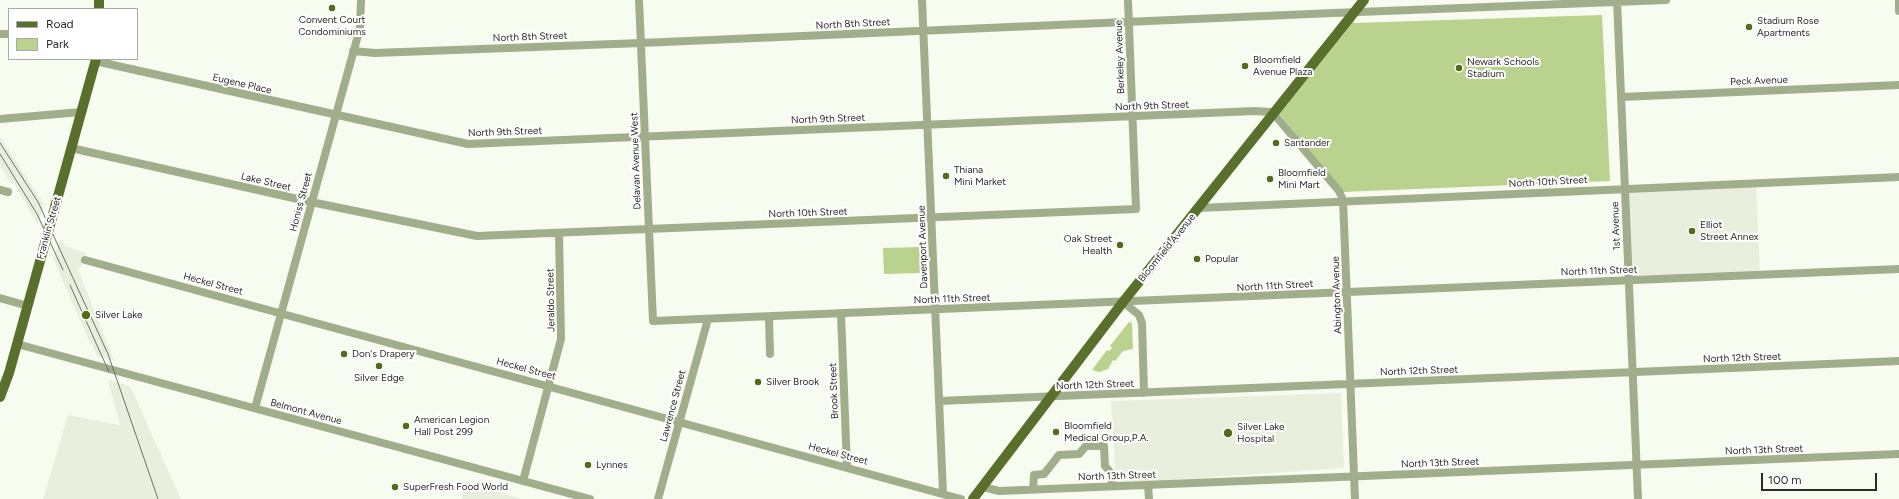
<!DOCTYPE html>
<style>
body{margin:0}
#map{position:relative;width:1899px;height:499px;overflow:hidden;background:#f7fcf0;font-family:Figtree,sans-serif}
canvas{display:block}
.legend{position:absolute;left:8px;top:8px;width:130px;height:52px;box-sizing:border-box;background:#fff;border:1px solid #aaaba9;margin:0;padding:5px 7px;list-style:none;font-size:12px;color:#2b2c28}
.legend li{display:flex;align-items:center;gap:8px;height:20px}
.legend b{width:20px;border:1px solid #aaaba9}
.scale{position:absolute;left:1761px;top:473px;width:116px;height:18px;box-sizing:border-box;border:2px solid #2b2c28;border-top:0;padding-left:5px;font-size:12px;line-height:14px;white-space:nowrap;color:#2b2c28;-webkit-text-stroke:3px #fff;paint-order:stroke}
</style>
<div id="map">
<canvas width="1899" height="499"></canvas>
<ul class="legend">
<li><b style="height:5px;background:#596f2c"></b>Road</li>
<li><b style="height:11px;background:#b9d28e"></b>Park</li>
</ul>
<div class="scale">100 m</div>
</div>
<script>
const g = document.querySelector('canvas').getContext('2d');
g.lineJoin = 'round';
function paint(path, color) { g.fillStyle = color; g.fill(path, 'evenodd'); }
const toPath = rows => new Path2D(rows.map(r => 'M' + r).join(''));
function stroke(path, color, width, dash) { g.strokeStyle = color; g.lineWidth = width; g.lineCap = dash ? 'butt' : 'round'; g.setLineDash(dash || []); g.stroke(path); }
function drawText(font, color, halo, rows, align = 'center') {
  g.font = font + ' Figtree,sans-serif'; g.lineWidth = 4; g.setLineDash([]); g.textBaseline = 'middle'; g.strokeStyle = halo; g.fillStyle = color; for (const [text, x, y, turn = 0] of rows) {
    g.save(); g.translate(x, y); g.rotate((+turn || 0) * Math.PI / 180); g.textAlign = isNaN(turn) ? turn : align; if (halo) g.strokeText(text, 0, 0); g.fillText(text, 0, 0); g.restore();
  }
}
const built = toPath([
 [0,137,44,204,38,225,14,183,11,183,0,166],
 [1756,185,1760,273,1628,279,1626,190],
 [60,240,65,246,86,253,81,268,77,267,114,361,97,356,92,344,91,345,53,259],
 [108,380,130,386,181,499,43,499,68,415,120,425],
 [1341,393,1344,468,1116,484,1111,401],
 [466,482,492,490,521,499,462,499]
]);
const green = toPath([
 [1353,14,1354,23,1602,15,1610,181,1343,192,1279,113],
 [920,247,920,273,884,274,883,248],
 [1129,322,1132,323,1133,349,1123,351,1115,361,1113,360,1108,369,1099,372,1092,370,1107,350,1109,351,1112,348,1110,346]
]);
const minor = toPath([
 [639,0,653,321,1899,269],
 [922,0,943,493],
 [1617,0,1638,499],
 [1899,0,1899,11],
 [0,34,9,34],
 [353,51,375,53,641,43,1333,13,1666,0],
 [95,61,468,144,1255,111,1271,112,1274,114,1339,191,1343,200,1355,499],
 [1621,97,1899,85],
 [0,119,81,112],
 [71,148,311,202,477,236,1136,209,1128,0],
 [0,190,8,192],
 [1199,208,1899,177],
 [85,260,961,499],
 [0,298,28,306],
 [1123,302,1139,315,1142,323,1144,393],
 [841,314,847,467],
 [769,317,770,354],
 [17,344,590,499],
 [939,401,1899,361],
 [255,408,360,28,361,0],
 [523,481,561,339,559,233],
 [1148,485,1149,499],
 [983,487,999,491,1899,454],
 [1033,489,1034,475,1044,474,1059,455,1079,454,1086,446,1104,446,1105,466,1111,473,1112,486],
 [658,499,708,319]
]);
const major = toPath([
 [99,0,99,9],
 [0,397,9,373,96,59],
 [973,499,1123,302,1364,0]
]);
const tram = toPath([
 [0,143,38,202,108,354,158,499],
 [0,154,37,214,63,270],
 [70,285,109,372]
]);
const markers = [
 [332,8,4,"#546b1c"],
 [1749,27,4,"#546b1c"],
 [1245,66,4,"#546b1c"],
 [1459,68,4,"#546b1c"],
 [1276,143,4,"#546b1c"],
 [946,176,4,"#546b1c"],
 [1270,179,4,"#546b1c"],
 [1692,231,4,"#546b1c"],
 [1120,245,4,"#546b1c"],
 [1197,259,4,"#546b1c"],
 [86,315,5,"#546b1c"],
 [344,354,4,"#546b1c"],
 [379,366,4,"#546b1c"],
 [758,382,4,"#546b1c"],
 [406,426,4,"#546b1c"],
 [1056,432,4,"#546b1c"],
 [1228,433,5,"#546b1c"],
 [588,465,4,"#546b1c"],
 [395,487,4,"#546b1c"]
];
const poiNames = [
 ["Convent Court",332,20,"center"],
 ["Condominiums",332,32,"center"],
 ["Stadium Rose",1757,21],
 ["Apartments",1757,33],
 ["Bloomfield",1253,60],
 ["Avenue Plaza",1253,72],
 ["Newark Schools",1467,62],
 ["Stadium",1467,74],
 ["Santander",1284,143],
 ["Thiana",954,170],
 ["Mini Market",954,182],
 ["Bloomfield",1278,173],
 ["Mini Mart",1278,185],
 ["Elliot",1700,225],
 ["Street Annex",1700,237],
 ["Oak Street",1112,239,"right"],
 ["Health",1112,251,"right"],
 ["Popular",1205,259],
 ["Silver Lake",95,315],
 ["Don's Drapery",352,354],
 ["Silver Edge",379,378,"center"],
 ["Silver Brook",766,382],
 ["American Legion",414,420],
 ["Hall Post 299",414,432],
 ["Bloomfield",1064,426],
 ["Medical Group,P.A.",1064,438],
 ["Silver Lake",1237,427],
 ["Hospital",1237,439],
 ["Lynnes",596,465],
 ["SuperFresh Food World",403,487]
];
const streetNames = [
 ["North 8th Street",853,24,-3],
 ["North 8th Street",530,37,-2],
 ["Berkeley Avenue",1120,57,-92],
 ["Peck Avenue",1759,81,-2],
 ["Eugene Place",242,84,13],
 ["North 9th Street",1152,106,-2],
 ["North 9th Street",828,119,-2],
 ["North 9th Street",505,132,-2],
 ["Delavan Avenue West",636,161,-92],
 ["Lake Street",266,182,13],
 ["North 10th Street",1548,182,-3],
 ["Honiss Street",301,202,-75],
 ["North 10th Street",808,213,-2],
 ["1st Avenue",1616,226,-92],
 ["Franklin Street",49,228,-74],
 ["Davenport Avenue",923,247,-92],
 ["Bloomfield Avenue",1167,248,-51],
 ["North 11th Street",1599,271,-2],
 ["Heckel Street",213,284,15],
 ["North 11th Street",1275,286,-3],
 ["Abington Avenue",1337,295,-92],
 ["North 11th Street",952,299,-2],
 ["Jeraldo Street",551,300,-91],
 ["North 12th Street",1742,358,-2],
 ["Heckel Street",526,369,15],
 ["North 12th Street",1419,371,-2],
 ["North 12th Street",1095,385,-2],
 ["Brook Street",834,391,-92],
 ["Lawrence Street",673,406,-75],
 ["Belmont Avenue",306,412,15],
 ["North 13th Street",1764,450,-2],
 ["Heckel Street",838,454,15],
 ["North 13th Street",1440,463,-2],
 ["North 13th Street",1117,476,-2]
];
paint(built, '#e8f0dd');
paint(green, '#b9d28e');
stroke(minor, '#a1ae8b', 8);
stroke(major, '#596f2c', 10);
stroke(tram, '#6d6f68', 1);
for (const [x, y, r, color] of markers) { const dot = new Path2D(); dot.arc(x, y, r, 0, 2 * Math.PI); g.fillStyle = color; g.fill(dot); stroke(dot, '#fff', 1.5); }
drawText('10px', '#2b2c28', '#fff', poiNames, 'left');
drawText('10px', '#2b2c28', '#fff', streetNames);
</script>
